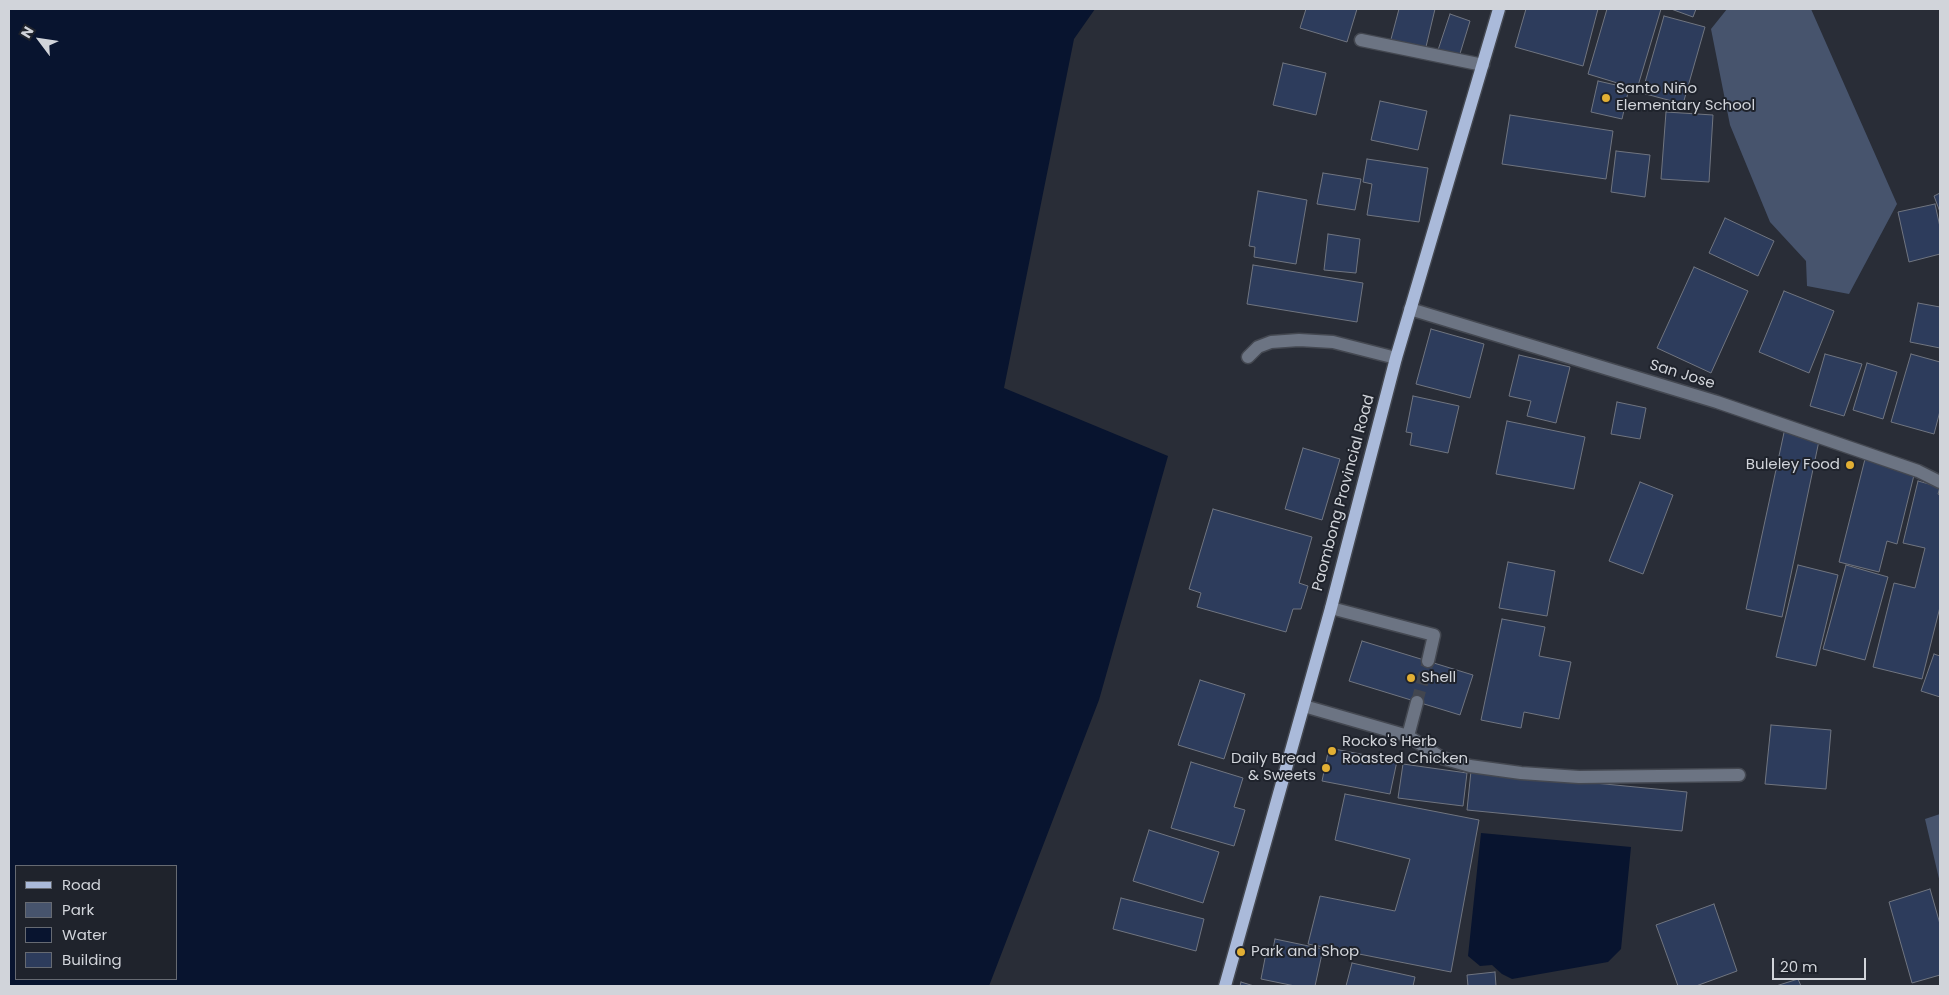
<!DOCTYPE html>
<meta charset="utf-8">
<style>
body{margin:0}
#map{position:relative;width:1949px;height:995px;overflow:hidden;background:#292d37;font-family:Poppins,sans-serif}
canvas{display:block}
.frame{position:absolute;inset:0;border:10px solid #d1d4da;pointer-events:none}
.legend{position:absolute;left:15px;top:865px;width:162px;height:115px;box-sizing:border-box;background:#1f232c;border:1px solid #666a72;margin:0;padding:6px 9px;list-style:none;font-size:15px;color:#d1d4da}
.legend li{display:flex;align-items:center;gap:10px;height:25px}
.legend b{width:25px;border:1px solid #666a72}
.north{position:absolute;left:15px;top:15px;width:50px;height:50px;-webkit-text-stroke:4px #1f232c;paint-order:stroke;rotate:301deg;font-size:14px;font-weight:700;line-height:20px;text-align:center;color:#d1d4da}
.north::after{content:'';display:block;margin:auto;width:18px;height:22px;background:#d1d4da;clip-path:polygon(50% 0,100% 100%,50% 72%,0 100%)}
.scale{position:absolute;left:1772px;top:958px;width:94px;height:22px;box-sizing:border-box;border:2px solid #d1d4da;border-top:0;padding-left:6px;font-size:15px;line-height:18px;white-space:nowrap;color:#d1d4da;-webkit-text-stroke:4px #1f232c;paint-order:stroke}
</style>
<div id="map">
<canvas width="1949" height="995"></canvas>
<div class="frame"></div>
<ul class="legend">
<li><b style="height:6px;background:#aabada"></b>Road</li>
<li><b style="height:14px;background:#47546d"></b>Park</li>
<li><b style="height:14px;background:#08142f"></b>Water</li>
<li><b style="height:14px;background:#2d3c5c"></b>Building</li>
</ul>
<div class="north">N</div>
<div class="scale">20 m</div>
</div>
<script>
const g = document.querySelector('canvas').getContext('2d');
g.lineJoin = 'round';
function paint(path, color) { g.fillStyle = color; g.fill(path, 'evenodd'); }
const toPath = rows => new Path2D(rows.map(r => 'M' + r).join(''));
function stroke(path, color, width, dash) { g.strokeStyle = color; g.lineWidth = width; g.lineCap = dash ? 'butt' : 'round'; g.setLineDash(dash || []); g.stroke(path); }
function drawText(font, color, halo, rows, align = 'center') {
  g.font = font + ' Poppins,sans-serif'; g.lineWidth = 4; g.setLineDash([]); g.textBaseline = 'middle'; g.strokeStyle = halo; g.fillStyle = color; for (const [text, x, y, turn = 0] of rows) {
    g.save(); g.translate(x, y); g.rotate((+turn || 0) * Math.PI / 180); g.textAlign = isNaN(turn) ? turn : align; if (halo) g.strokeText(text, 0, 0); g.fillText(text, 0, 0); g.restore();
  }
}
const green = toPath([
 [1727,9,1811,9,1897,204,1849,294,1807,286,1806,261,1770,222,1730,125,1711,29],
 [1940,814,1940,883,1925,819]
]);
const water = toPath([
 [9,9,1095,9,1074,39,1004,388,1168,456,1099,700,989,986,9,986],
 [16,866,176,866,176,979,16,979],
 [1481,833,1631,847,1621,949,1608,962,1512,979,1502,974,1492,965,1480,966,1468,956]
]);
const building = toPath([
 [1306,9,1357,9,1347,42,1300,28,1306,9],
 [1399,9,1435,9,1425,51,1390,43,1399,9],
 [1526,9,1598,9,1583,66,1515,47,1526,9],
 [1607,9,1661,9,1637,89,1588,74,1607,9],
 [1671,9,1696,9,1693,17,1671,9],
 [1450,14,1470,21,1459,57,1438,50,1450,14],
 [1664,16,1705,27,1683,104,1642,93,1664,16],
 [1283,63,1326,73,1316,115,1273,105,1283,63],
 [1598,81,1629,88,1622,119,1591,112,1598,81],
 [1380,101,1427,111,1418,150,1371,140,1380,101],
 [1666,112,1713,115,1709,182,1661,179,1666,112],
 [1510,115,1613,131,1606,179,1502,164,1510,115],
 [1616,151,1650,155,1645,197,1611,192,1616,151],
 [1367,159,1428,168,1419,222,1367,215,1372,184,1363,182,1367,159],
 [1323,173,1361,179,1355,210,1317,204,1323,173],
 [1258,191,1307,200,1296,264,1254,257,1255,247,1249,246,1258,191],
 [1940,193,1940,212,1934,196,1940,193],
 [1935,204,1940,227,1940,254,1909,262,1898,212,1935,204],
 [1725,218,1774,241,1758,276,1709,253,1725,218],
 [1328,234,1360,239,1356,273,1324,270,1328,234],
 [1253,265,1363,283,1357,322,1247,304,1253,265],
 [1694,267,1748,291,1711,373,1657,348,1694,267],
 [1784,291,1834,311,1809,373,1759,352,1784,291],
 [1918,303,1940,307,1940,348,1910,342,1918,303],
 [1431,329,1484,344,1470,398,1416,384,1431,329],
 [1825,354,1862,364,1844,416,1810,406,1825,354],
 [1911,354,1940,362,1940,411,1934,434,1891,422,1911,354],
 [1519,355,1570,367,1556,423,1527,416,1531,401,1509,396,1519,355],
 [1867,363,1897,372,1883,419,1853,410,1867,363],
 [1413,396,1459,406,1448,453,1410,445,1412,433,1406,432,1413,396],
 [1617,402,1646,408,1640,439,1611,434,1617,402],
 [1507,421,1585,437,1574,489,1496,474,1507,421],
 [1785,428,1820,436,1782,617,1746,609,1785,428],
 [1303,448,1340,459,1322,520,1285,509,1303,448],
 [1865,459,1915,471,1897,544,1887,541,1879,572,1839,562,1865,459],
 [1918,481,1940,487,1938,494,1940,495,1940,607,1922,679,1873,667,1894,583,1915,588,1925,548,1903,543,1918,481],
 [1640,482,1673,495,1643,574,1609,561,1640,482],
 [1213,509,1312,537,1299,583,1308,586,1301,609,1293,609,1286,632,1197,607,1201,593,1189,589,1213,509],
 [1508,562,1555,571,1547,616,1499,608,1508,562],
 [1798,565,1838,575,1816,666,1776,657,1798,565],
 [1846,565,1888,577,1865,660,1823,649,1846,565],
 [1502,619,1545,627,1539,656,1571,662,1559,719,1524,712,1521,728,1481,720,1502,619],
 [1362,641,1473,675,1460,715,1349,681,1362,641],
 [1934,654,1940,656,1940,697,1921,691,1934,654],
 [1200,680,1245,694,1224,759,1178,745,1200,680],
 [1771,725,1831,730,1826,789,1765,784,1771,725],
 [1329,748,1397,761,1390,794,1322,781,1329,748],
 [1191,762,1243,778,1234,807,1245,810,1234,846,1171,828,1191,762],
 [1403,764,1467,773,1463,806,1398,798,1403,764],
 [1471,771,1687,792,1682,831,1467,810,1471,771],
 [1345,794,1479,820,1451,972,1308,944,1320,896,1395,911,1410,859,1335,840,1345,794],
 [1149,830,1219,852,1203,903,1133,881,1149,830],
 [1930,889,1940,924,1940,975,1912,983,1889,902,1930,889],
 [1121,898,1204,919,1196,951,1113,929,1121,898],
 [1714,904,1737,971,1696,986,1678,986,1656,925,1714,904],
 [1275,939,1323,949,1315,986,1295,986,1261,979,1267,948,1273,949,1275,939],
 [1352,963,1415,977,1413,986,1346,986,1352,963],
 [1495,972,1496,986,1468,986,1467,975,1495,972],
 [1798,979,1801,986,1776,986,1798,979],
 [1241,982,1254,986,1240,986,1241,982]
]);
const minorTunnel = toPath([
 [1417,702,1428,661]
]);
const minor = toPath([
 [1361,40,1483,65],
 [1410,309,1717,402,1918,471,1940,482],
 [1248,357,1258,347,1271,342,1299,340,1333,342,1396,358],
 [1331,608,1434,635,1428,661],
 [1304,706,1408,736,1417,702],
 [1408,736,1442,758,1470,766,1521,773,1579,777,1739,775]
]);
const major = toPath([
 [1225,986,1331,608,1396,358,1499,9]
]);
const markers = [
 [1606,98,5,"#e2af34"],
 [1850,465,5,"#e2af34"],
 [1411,678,5,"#e2af34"],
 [1332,751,5,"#e2af34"],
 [1326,768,5,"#e2af34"],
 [1241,952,5,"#e2af34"]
];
const poiNames = [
 ["Santo Niño",1616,89],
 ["Elementary School",1616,106],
 ["Buleley Food",1840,465,"right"],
 ["Shell",1421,678],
 ["Rocko's Herb",1342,742],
 ["Roasted Chicken",1342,759],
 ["Daily Bread",1316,759,"right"],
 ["& Sweets",1316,776,"right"],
 ["Park and Shop",1251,952]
];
const streetNames = [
 ["San Jose",1682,375,17],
 ["Paombong Provincial Road",1344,493,-75]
];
paint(green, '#47546d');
paint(water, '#08142f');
paint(building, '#2d3c5c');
stroke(building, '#707580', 1);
stroke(minorTunnel, '#42464f', 12, [12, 6]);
stroke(minor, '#444851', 15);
stroke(major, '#444851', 15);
stroke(minor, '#6c7483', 12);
stroke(major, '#aabada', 12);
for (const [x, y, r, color] of markers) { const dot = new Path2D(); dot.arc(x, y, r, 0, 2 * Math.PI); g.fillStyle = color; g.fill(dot); stroke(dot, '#1f232c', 2); }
drawText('15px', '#d1d4da', '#1f232c', poiNames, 'left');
drawText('15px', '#d1d4da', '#1f232c', streetNames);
</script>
